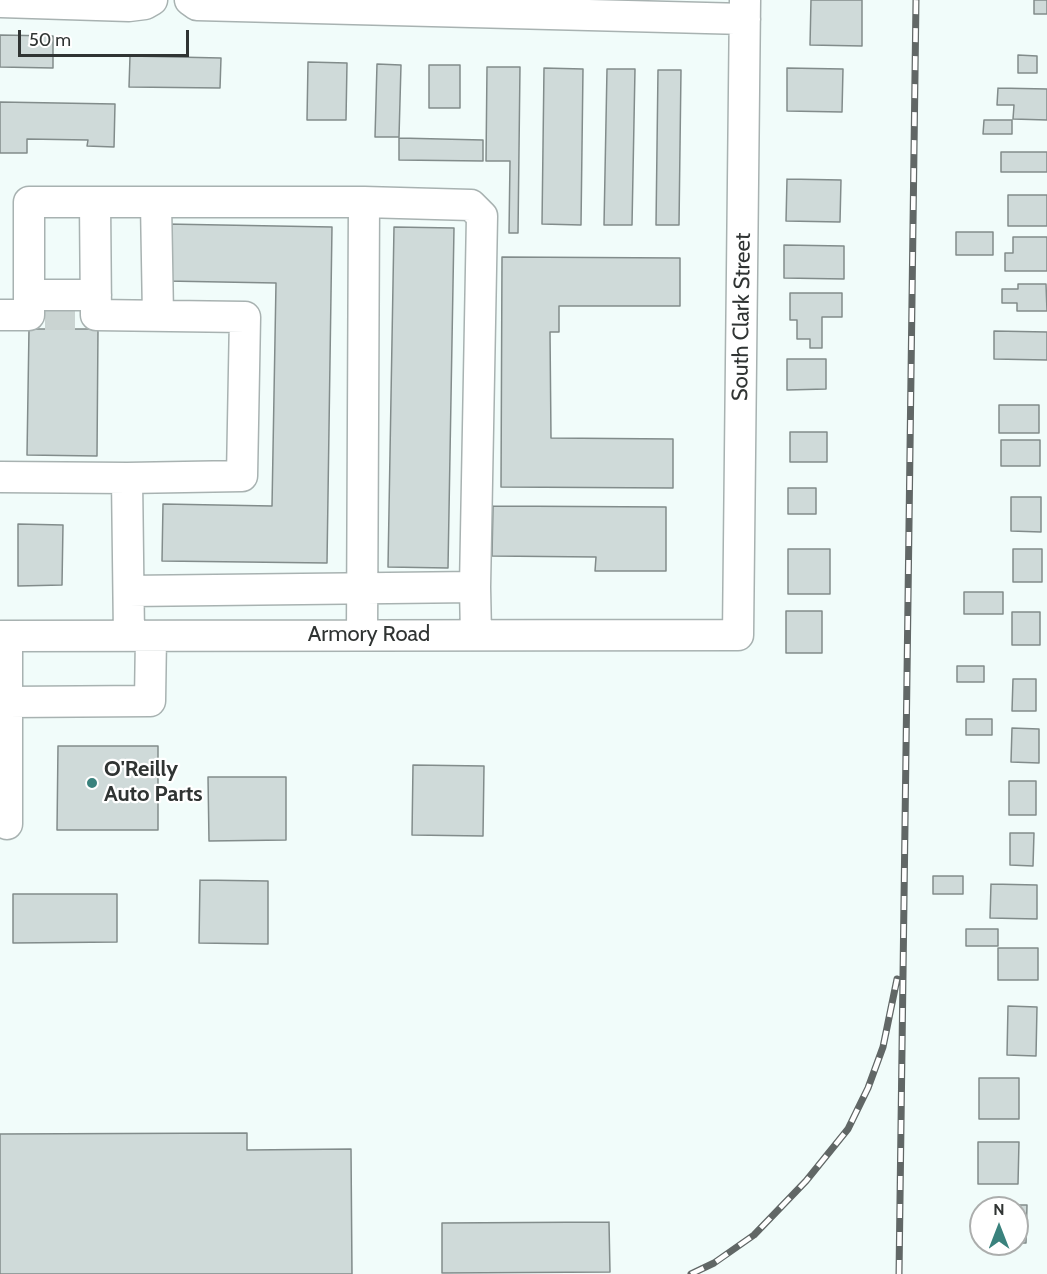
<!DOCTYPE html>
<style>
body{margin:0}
#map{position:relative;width:1047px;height:1274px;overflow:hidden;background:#f1fcfa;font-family:Cabin,sans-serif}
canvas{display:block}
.north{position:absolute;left:969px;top:1196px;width:60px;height:60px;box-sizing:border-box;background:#fff;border:2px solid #acaead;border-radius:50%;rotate:0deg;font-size:16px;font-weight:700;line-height:24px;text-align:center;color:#303433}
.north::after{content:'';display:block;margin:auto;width:21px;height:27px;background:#3a827d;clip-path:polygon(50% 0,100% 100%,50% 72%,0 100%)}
.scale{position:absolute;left:18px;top:30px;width:171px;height:27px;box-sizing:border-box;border:3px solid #303433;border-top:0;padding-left:8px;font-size:18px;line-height:21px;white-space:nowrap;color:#303433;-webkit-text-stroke:4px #fff;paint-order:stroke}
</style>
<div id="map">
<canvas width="1047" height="1274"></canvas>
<div class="north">N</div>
<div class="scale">50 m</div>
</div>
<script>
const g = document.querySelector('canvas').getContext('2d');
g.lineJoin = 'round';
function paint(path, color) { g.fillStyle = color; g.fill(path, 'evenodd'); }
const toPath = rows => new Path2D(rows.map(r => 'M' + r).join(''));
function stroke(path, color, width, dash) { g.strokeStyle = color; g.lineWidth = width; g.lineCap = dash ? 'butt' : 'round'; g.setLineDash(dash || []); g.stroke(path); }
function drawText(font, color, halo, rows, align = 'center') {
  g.font = font + ' Cabin,sans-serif'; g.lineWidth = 4.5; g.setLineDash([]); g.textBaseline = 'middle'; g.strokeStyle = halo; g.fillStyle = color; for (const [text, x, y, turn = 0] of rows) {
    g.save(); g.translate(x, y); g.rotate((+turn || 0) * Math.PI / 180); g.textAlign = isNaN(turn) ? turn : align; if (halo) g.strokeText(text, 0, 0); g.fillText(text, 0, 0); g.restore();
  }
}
const building = toPath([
 [811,0,862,0,862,46,810,45,811,0],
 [1034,0,1047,0,1047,14,1034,14,1034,0],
 [0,35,53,36,53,68,0,67,0,35],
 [1018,55,1037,56,1037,73,1018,73,1018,55],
 [130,56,221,58,220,88,129,87,130,56],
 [308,62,347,63,346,120,307,120,308,62],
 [377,64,401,65,399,137,375,137,377,64],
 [429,65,460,65,460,108,429,108,429,65],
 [487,67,520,67,518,233,509,233,510,161,486,161,487,67],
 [544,68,583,69,581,225,542,224,544,68],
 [787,68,843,69,842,112,787,111,787,68],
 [607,69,635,69,632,225,604,225,607,69],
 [658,70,681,70,679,225,656,225,658,70],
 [998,88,1047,89,1047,120,1013,119,1014,105,997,105,998,88],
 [0,102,115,104,114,147,87,146,88,140,27,139,27,153,0,153,0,102],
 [984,120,1012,120,1012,134,983,134,984,120],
 [399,138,483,140,483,161,399,160,399,138],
 [1001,152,1047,152,1047,172,1001,172,1001,152],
 [787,179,841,180,840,222,786,221,787,179],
 [1008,195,1047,195,1047,226,1008,226,1008,195],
 [166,224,332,227,327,563,162,561,163,504,272,506,276,283,166,281,166,224],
 [394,227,454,228,448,568,388,567,394,227],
 [956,232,993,232,993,255,956,255,956,232],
 [1013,237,1047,237,1047,271,1005,271,1005,253,1013,253,1013,237],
 [784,245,844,246,844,279,784,278,784,245],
 [502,257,680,258,680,306,559,306,559,332,550,332,551,438,673,439,673,488,501,487,502,257],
 [1018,284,1046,284,1047,311,1017,311,1017,303,1002,303,1002,289,1018,289,1018,284],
 [790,293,842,293,842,317,822,317,822,348,810,348,810,339,797,339,797,320,790,320,790,293],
 [29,329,98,329,97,456,27,455,29,329],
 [994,331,1047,332,1047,360,994,359,994,331],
 [787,359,826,359,826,389,787,390,787,359],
 [999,405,1039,405,1039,433,999,433,999,405],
 [790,432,827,432,827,462,790,462,790,432],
 [1001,440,1040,440,1040,466,1001,466,1001,440],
 [788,488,816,488,816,514,788,514,788,488],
 [1011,497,1041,497,1041,532,1011,531,1011,497],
 [493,506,666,507,666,571,595,571,596,557,492,556,493,506],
 [18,524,63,525,62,585,18,586,18,524],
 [788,549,830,549,830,594,788,594,788,549],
 [1013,549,1042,549,1042,582,1013,582,1013,549],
 [964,592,1003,592,1003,614,964,614,964,592],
 [786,611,822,611,822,653,786,653,786,611],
 [1012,612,1040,612,1040,645,1012,645,1012,612],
 [957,666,984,666,984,682,957,682,957,666],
 [1013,679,1036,679,1036,711,1012,711,1013,679],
 [966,719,992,719,992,735,966,735,966,719],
 [1012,728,1039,729,1039,763,1011,762,1012,728],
 [58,746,158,746,158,830,57,830,58,746],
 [413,765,484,766,483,836,412,835,413,765],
 [208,777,286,777,286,840,209,841,208,777],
 [1009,781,1036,781,1036,815,1009,815,1009,781],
 [1010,833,1034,833,1033,866,1010,865,1010,833],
 [933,876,963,876,963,894,933,894,933,876],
 [200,880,268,881,268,944,199,943,200,880],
 [991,884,1037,885,1037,919,990,918,991,884],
 [13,894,117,894,117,942,13,943,13,894],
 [966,929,998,929,998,946,966,946,966,929],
 [998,948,1038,948,1038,980,998,980,998,948],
 [1008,1006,1037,1007,1036,1056,1007,1055,1008,1006],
 [979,1078,1019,1078,1019,1119,979,1119,979,1078],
 [247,1133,247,1150,351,1149,352,1274,0,1274,0,1134,247,1133],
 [978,1142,1019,1142,1018,1184,978,1184,978,1142],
 [997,1205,1027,1205,1026,1243,1017,1243,1017,1208,997,1208,997,1205],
 [609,1222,610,1272,442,1273,442,1223,609,1222]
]);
const minorTunnel = toPath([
 [45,315,76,315]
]);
const minor = toPath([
 [190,0,197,5,745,19],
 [0,2,129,6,145,4,152,0],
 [95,203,96,315,245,317,242,476,127,478],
 [156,203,158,316],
 [29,295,96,295],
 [0,315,29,315,29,202,364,202,471,205,482,216,475,587,129,591],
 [0,477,127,478,129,636],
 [475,587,476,635],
 [362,635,364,202],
 [0,636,738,635,745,0],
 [7,636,7,824],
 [8,702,150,701,151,636]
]);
const rail = toPath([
 [691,1274,714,1263,754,1235,806,1181,848,1129,868,1088,883,1047,897,979],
 [899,1274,916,0]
]);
const markers = [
 [92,783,6,"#3a827d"]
];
const streetNames = [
 ["South Clark Street",742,317,-89],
 ["Armory Road",369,635]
];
const poiNames = [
 ["O'Reilly",104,770],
 ["Auto Parts",104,795]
];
paint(building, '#cfdad9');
stroke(building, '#828c8b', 1.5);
stroke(minorTunnel, '#cad4d2', 30, [30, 15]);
stroke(minor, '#a8b2b1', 33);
stroke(minor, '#fff', 30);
stroke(rail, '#616766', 7);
stroke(rail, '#fff', 4.5, [14]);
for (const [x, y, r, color] of markers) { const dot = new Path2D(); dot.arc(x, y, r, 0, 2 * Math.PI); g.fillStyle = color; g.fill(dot); stroke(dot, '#fff', 2); }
drawText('22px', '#303433', '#fff', streetNames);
drawText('bold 22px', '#303433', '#fff', poiNames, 'left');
</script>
